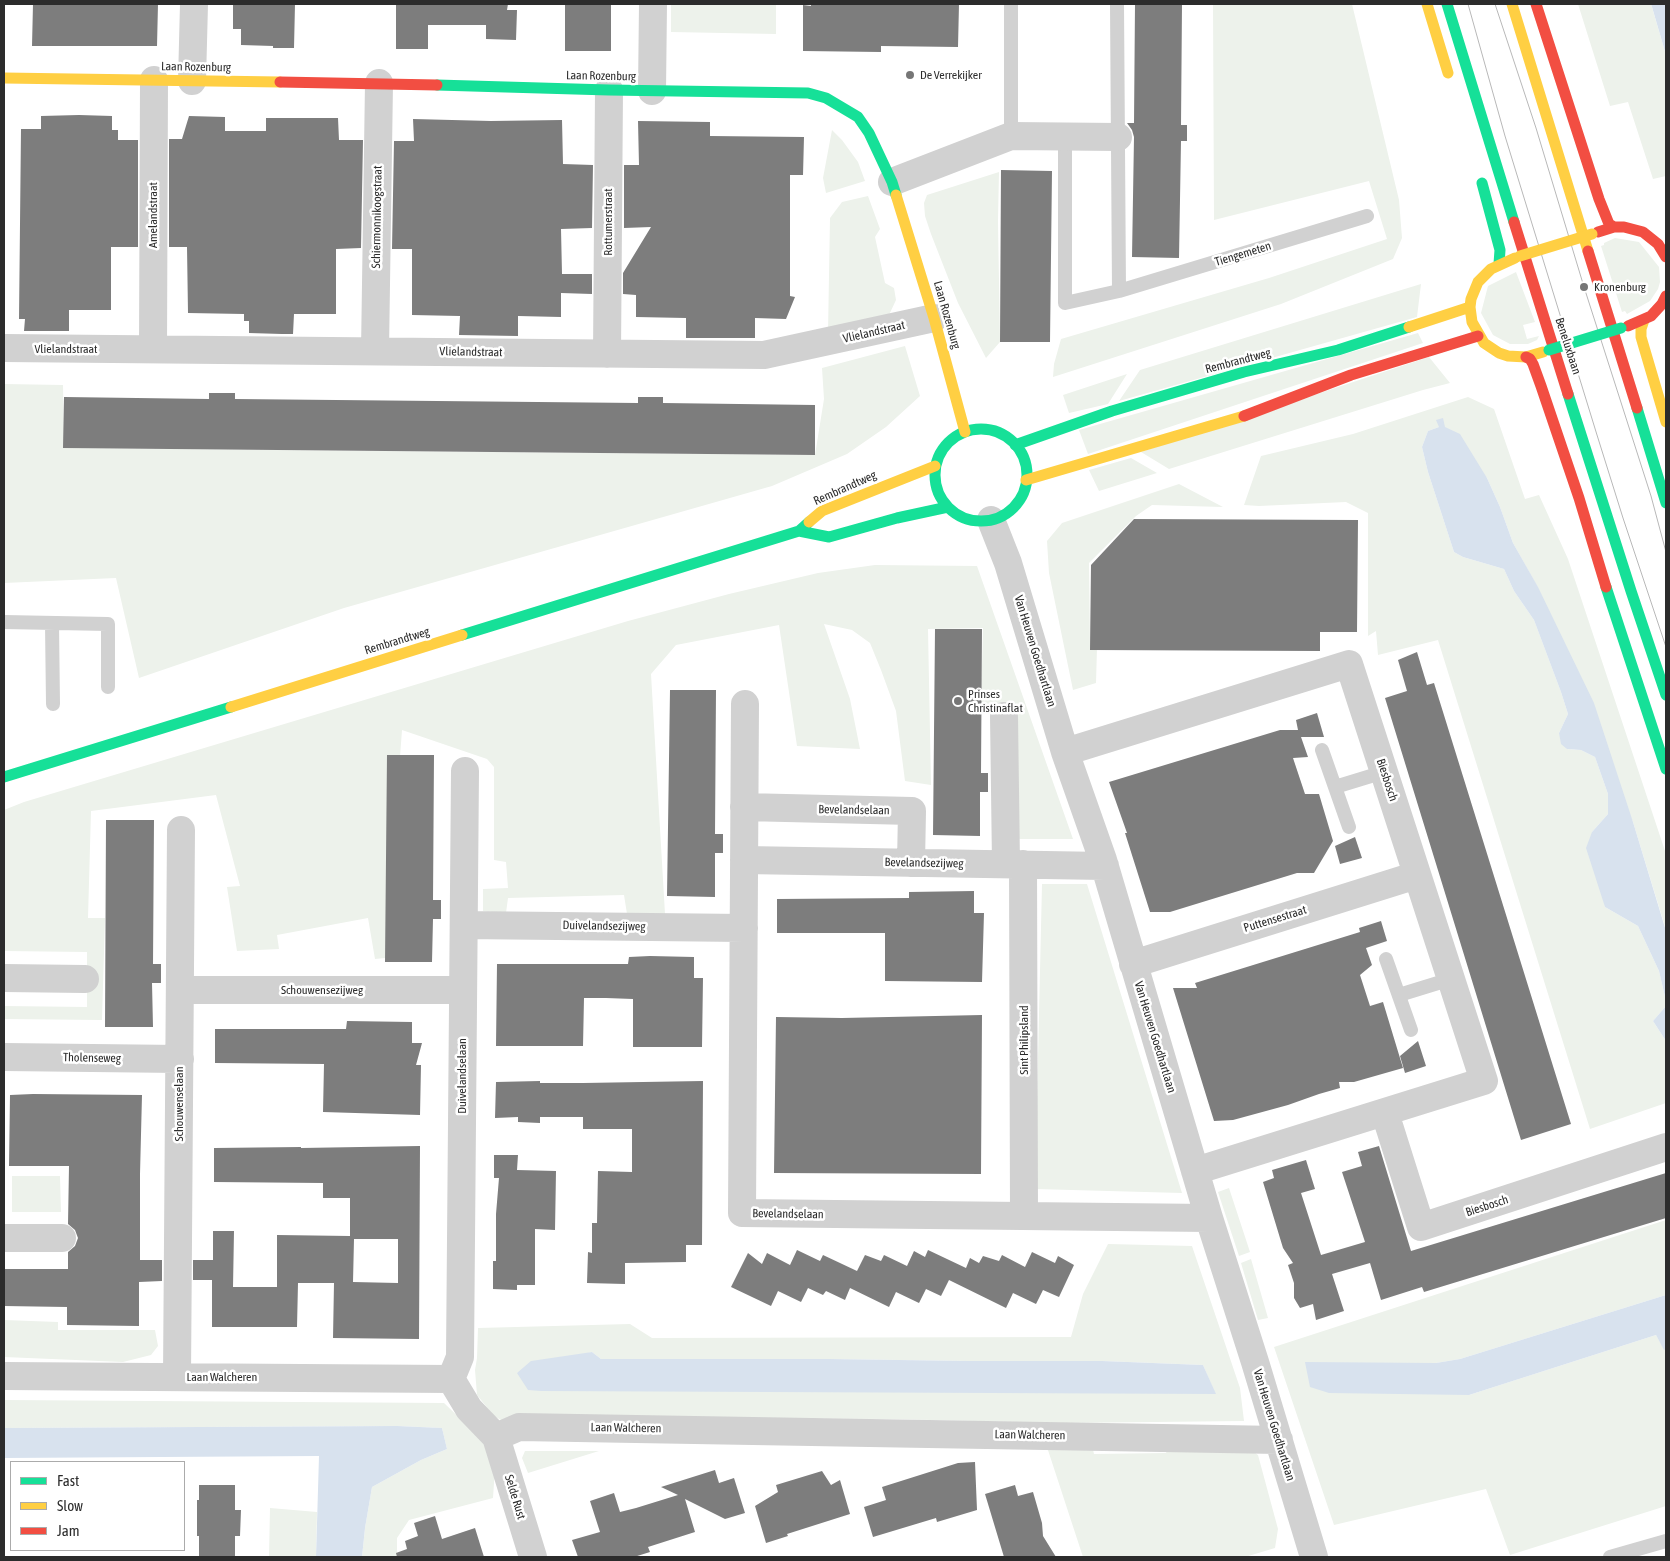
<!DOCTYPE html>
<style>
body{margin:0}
#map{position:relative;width:1670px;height:1561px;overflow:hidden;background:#fff;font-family:"Asap Condensed",sans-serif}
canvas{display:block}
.frame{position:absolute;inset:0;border:5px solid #2c2c2c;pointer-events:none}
.legend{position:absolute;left:10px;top:1461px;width:175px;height:90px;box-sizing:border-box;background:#fff;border:1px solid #ababab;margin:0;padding:6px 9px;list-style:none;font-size:15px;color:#2c2c2c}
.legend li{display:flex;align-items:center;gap:10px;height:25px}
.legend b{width:25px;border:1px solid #ababab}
</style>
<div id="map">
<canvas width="1670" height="1561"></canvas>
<div class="frame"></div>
<ul class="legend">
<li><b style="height:6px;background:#16e098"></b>Fast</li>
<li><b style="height:6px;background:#ffcf43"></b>Slow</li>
<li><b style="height:6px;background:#f24e42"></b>Jam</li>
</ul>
</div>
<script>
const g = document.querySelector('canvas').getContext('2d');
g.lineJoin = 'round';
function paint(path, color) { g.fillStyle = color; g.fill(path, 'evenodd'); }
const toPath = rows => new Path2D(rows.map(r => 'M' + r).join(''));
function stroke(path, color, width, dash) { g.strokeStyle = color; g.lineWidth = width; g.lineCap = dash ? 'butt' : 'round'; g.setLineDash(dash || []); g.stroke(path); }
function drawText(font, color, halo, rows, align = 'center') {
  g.font = font + ' "Asap Condensed",sans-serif'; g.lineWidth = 5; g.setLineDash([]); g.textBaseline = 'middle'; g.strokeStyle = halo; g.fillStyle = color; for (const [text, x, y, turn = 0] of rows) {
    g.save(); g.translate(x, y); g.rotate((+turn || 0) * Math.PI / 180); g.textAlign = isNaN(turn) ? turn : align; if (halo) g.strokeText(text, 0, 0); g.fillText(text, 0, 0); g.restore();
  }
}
const green = toPath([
 [671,4,776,4,776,34,671,32],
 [1213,4,1352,4,1399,200,1402,238,1393,259,1281,304,1053,377,1054,364,1061,339,1269,278,1387,239,1369,181,1214,220],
 [1578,4,1651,4,1666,55,1666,176,1653,179,1628,102,1610,106],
 [832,130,842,140,858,162,865,181,826,193,823,178],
 [999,172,998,221,1000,342,986,358,958,303,931,234,925,216,924,203,927,195],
 [868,196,880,229,875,237,885,283,894,288,896,300,889,315,828,333,830,218,842,202],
 [1615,238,1639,242,1659,267,1660,282,1658,289,1650,301,1627,314,1625,311,1622,312,1601,246,1604,245,1604,243],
 [1516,272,1535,322,1523,325,1527,339,1539,336,1537,340,1528,344,1510,344,1493,335,1481,313,1488,286],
 [1421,284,1417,317,1119,401,1140,370],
 [1418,333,1423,343,1088,454,1079,430],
 [905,346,920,396,886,427,847,454,772,486,344,608,139,678,116,578,4,583,4,384,63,385,64,448,815,455,824,399,822,368],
 [1429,357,1450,383,1423,390,1169,469,1141,452],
 [1127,374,1108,404,1069,413,1063,395],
 [1468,397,1494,409,1525,499,1539,495,1568,559,1666,854,1666,930,1633,822,1537,586,1513,543,1500,507,1487,478,1439,427,1428,431,1422,447,1428,472,1454,552,1463,557,1504,569,1514,591,1534,620,1561,692,1568,714,1559,733,1567,749,1581,750,1595,757,1608,794,1608,814,1592,832,1605,907,1638,926,1659,971,1666,1001,1666,1006,1653,1021,1666,1041,1666,1103,1590,1129,1438,640,1378,655,1376,631,1368,636,1368,513,1346,502,1259,506,1244,505,1261,456,1353,434],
 [1131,458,1157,473,1099,491,1089,470],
 [1179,484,1223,507,1152,505,1136,516,1089,563,1090,650,1097,648,1096,683,1073,690,1049,573,1047,541,1062,523],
 [875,565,977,566,1073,839,1014,839,1000,705,981,705,983,628,928,629,931,785,905,781,896,711,881,670,870,643,852,630,824,624,850,699,860,749,797,746,779,625,676,645,651,674,665,914,627,914,624,895,508,898,506,913,483,911,483,889,508,888,506,862,494,860,494,767,487,759,402,730,385,958,375,959,368,918,277,935,279,949,237,951,227,887,240,886,216,795,91,811,88,918,105,918,102,1020,4,1019,4,1006,87,1007,87,952,4,951,4,810,24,802,628,621,729,594,818,573],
 [1042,884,1087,884,1182,1193,1035,1189],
 [12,1176,60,1176,61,1212,12,1212],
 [1229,1188,1250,1252,1239,1256,1218,1192],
 [1666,1220,1666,1295,1460,1359,1436,1363,1305,1363,1469,1395,1656,1335,1664,1349,1666,1349,1666,1506,1510,1555,1486,1489,1334,1525,1274,1347],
 [1108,1244,1192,1246,1240,1388,1244,1421,1064,1423,887,1419,703,1418,614,1421,501,1420,494,1416,477,1395,475,1370,477,1358,478,1328,630,1324,652,1338,1071,1337,1083,1294],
 [592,1352,601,1359,829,1359,968,1361,1102,1361,1203,1365,1215,1393,517,1373],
 [1251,1259,1268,1318,1258,1320,1241,1263],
 [4,1320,58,1322,58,1330,155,1330,158,1346,151,1355,123,1362,4,1357],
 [4,1400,444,1403,496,1453,493,1498,409,1520,397,1538,397,1557,362,1557,365,1528,372,1487,421,1460,447,1449,442,1428,397,1426,4,1428],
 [1045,1441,1091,1441,1094,1454,1166,1453,1170,1443,1245,1446,1258,1455,1278,1529,1275,1548,1245,1557,1083,1557],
 [525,1451,599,1451,528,1473,522,1458],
 [270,1508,317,1512,316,1557,269,1557]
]);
const water = toPath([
 [1651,4,1666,4,1666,55,1652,7],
 [1443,418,1445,427,1460,434,1487,478,1500,507,1513,543,1538,587,1594,703,1633,822,1666,931,1666,1001,1659,971,1638,926,1605,907,1586,848,1592,832,1608,814,1608,794,1595,757,1581,750,1567,749,1561,744,1559,733,1568,714,1561,692,1534,620,1514,591,1504,569,1463,557,1454,552,1428,472,1422,447,1428,431,1439,427,1436,420],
 [1666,1006,1666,1041,1653,1021],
 [1666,1295,1666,1349,1664,1350,1656,1335,1469,1395,1329,1393,1310,1387,1305,1362,1436,1363,1460,1359],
 [592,1352,601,1359,829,1359,968,1361,1102,1361,1203,1365,1216,1394,541,1391,528,1390,517,1373,531,1361],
 [397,1426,442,1428,447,1449,421,1460,372,1487,365,1528,362,1557,316,1557,319,1456,4,1458,4,1428]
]);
const building = toPath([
 [33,4,158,4,157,46,32,46],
 [233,4,295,4,294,48,273,48,273,46,241,45,241,29,233,29],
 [396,4,508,4,507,10,517,10,516,40,486,39,486,25,428,25,428,49,396,49],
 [565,4,611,4,611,51,565,51],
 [811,4,959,4,958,47,881,46,881,52,803,51,803,5,811,6],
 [1135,4,1182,4,1181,125,1187,125,1187,141,1181,141,1179,258,1132,257,1134,137,1132,130,1127,123,1134,123],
 [79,115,112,116,112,130,118,130,118,140,138,140,138,247,111,247,111,310,69,310,69,331,24,331,25,319,19,319,21,129,41,129,41,116],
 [189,116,225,117,225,131,266,131,266,118,338,118,339,140,363,140,361,248,336,249,336,314,294,314,293,334,282,334,249,333,249,321,244,321,244,314,188,313,187,247,169,247,169,139,182,139],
 [413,119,491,121,562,120,563,164,593,165,592,228,561,229,562,274,592,274,592,294,561,293,561,317,518,316,518,336,459,335,460,316,412,315,412,249,392,249,394,141,414,141],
 [638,121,710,122,710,136,804,137,803,175,790,175,790,296,795,297,786,319,755,318,755,338,686,338,686,318,636,317,636,295,623,294,623,273,651,227,624,228,624,165,639,165],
 [1001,170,1052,171,1050,342,1000,342],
 [209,393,235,393,235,399,638,403,638,397,663,397,663,403,815,405,815,455,63,448,64,397,209,399],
 [1134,519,1358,520,1357,632,1320,632,1320,651,1090,650,1091,565],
 [935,629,982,629,981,773,988,773,988,792,980,792,980,836,933,835],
 [1417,652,1427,685,1434,683,1571,1124,1521,1140,1385,698,1407,691,1398,660],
 [670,690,716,690,715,834,723,834,723,853,715,853,715,897,667,896],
 [1317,713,1324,737,1301,737,1308,757,1293,758,1305,794,1319,794,1333,841,1314,873,1297,873,1170,912,1150,912,1125,833,1127,833,1109,782,1280,730,1298,730,1296,720],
 [387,755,434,755,433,900,441,900,441,919,433,919,432,962,385,962],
 [106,820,154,820,153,964,161,964,161,983,152,983,153,1027,105,1027],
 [1355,837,1362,858,1340,864,1335,846],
 [974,891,974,913,984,913,982,982,885,981,885,933,777,933,777,899,909,898,909,892],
 [1381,921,1387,941,1366,948,1372,965,1360,975,1370,1006,1383,1002,1403,1068,1354,1082,1339,1082,1340,1088,1319,1094,1288,1105,1233,1120,1214,1121,1173,988,1197,988,1195,983,1360,932,1359,928],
 [650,956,694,957,694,978,703,978,702,1047,633,1047,633,999,606,998,584,998,583,1046,496,1046,497,964,628,964,629,957],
 [982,1015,981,1174,774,1173,776,1017,842,1018],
 [347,1021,412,1022,412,1043,422,1043,416,1065,421,1065,420,1115,323,1112,324,1064,215,1063,215,1029,346,1029],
 [1418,1041,1426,1066,1405,1073,1400,1056],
 [540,1081,540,1083,583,1083,703,1081,702,1245,686,1245,686,1262,625,1263,625,1284,587,1283,588,1252,592,1253,592,1223,597,1223,598,1171,632,1172,632,1129,583,1129,583,1117,540,1117,540,1123,518,1122,518,1117,495,1118,496,1082],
 [33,1094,142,1095,140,1174,140,1260,162,1260,162,1281,139,1282,139,1326,67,1325,67,1307,4,1306,4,1269,68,1269,68,1252,75,1246,78,1238,75,1230,68,1224,69,1166,9,1166,10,1095],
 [420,1146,419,1339,333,1338,334,1283,298,1283,297,1327,212,1327,212,1280,193,1280,193,1260,213,1260,213,1231,234,1231,233,1287,277,1287,277,1235,350,1236,350,1198,323,1198,323,1183,214,1182,214,1148,301,1147,301,1148],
 [354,1239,398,1239,398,1283,353,1282],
 [1379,1146,1411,1251,1666,1173,1666,1218,1424,1292,1422,1287,1381,1300,1370,1263,1332,1274,1344,1311,1316,1320,1313,1304,1300,1308,1294,1298,1294,1283,1288,1265,1293,1263,1283,1248,1263,1182,1274,1178,1272,1170,1306,1160,1315,1189,1301,1193,1321,1255,1365,1242,1342,1172,1362,1166,1358,1152],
 [494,1155,518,1155,517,1170,556,1171,555,1230,535,1229,535,1285,517,1285,517,1290,493,1289,493,1261,496,1261,496,1214,499,1178,494,1178],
 [797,1250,820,1261,823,1255,857,1271,865,1255,881,1261,884,1255,907,1266,914,1251,925,1257,928,1250,966,1268,970,1258,979,1263,983,1256,999,1261,1002,1255,1025,1267,1032,1252,1055,1263,1058,1256,1074,1265,1059,1297,1043,1290,1036,1304,1013,1293,1006,1308,949,1280,941,1296,926,1289,919,1303,896,1292,889,1307,850,1288,845,1300,826,1291,823,1295,808,1288,801,1302,778,1291,771,1306,731,1287,748,1253,762,1264,767,1253,790,1265],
 [975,1462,977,1510,937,1522,936,1518,873,1537,864,1507,886,1500,882,1487,958,1463],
 [715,1470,719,1483,734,1478,745,1513,725,1519,685,1499,695,1532,648,1547,650,1552,634,1557,578,1557,572,1540,600,1532,590,1501,614,1493,620,1512,636,1508,678,1495,661,1487],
 [822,1471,831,1485,840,1480,850,1514,787,1534,788,1536,766,1543,755,1506,778,1492,776,1485],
 [199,1485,235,1485,235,1510,241,1510,240,1536,235,1536,235,1557,199,1557,199,1536,197,1536,197,1500,199,1500],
 [1015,1485,1018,1496,1033,1492,1042,1523,1043,1536,1056,1557,1004,1557,985,1494],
 [435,1516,442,1539,475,1528,484,1557,397,1557,396,1553,407,1549,405,1541,418,1536,414,1523]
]);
const lane = toPath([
 [1117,4,1119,291],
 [1011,136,1011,4],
 [1065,137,1065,303,1119,291,1367,216],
 [4,622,108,624,108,687],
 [52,624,53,704],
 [1322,750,1349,827],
 [1335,787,1384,772],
 [1386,959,1411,1030],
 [1399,995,1451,979],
 [1610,1557,1666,1541]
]);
const street = toPath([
 [192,81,194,4],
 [652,91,653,4],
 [892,182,1011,136,1118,137],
 [4,348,764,355,934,318],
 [153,349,154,80],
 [375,351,379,83],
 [607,354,609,90],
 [991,520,1008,563,1065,752,1103,860,1209,1218,1255,1362,1314,1557],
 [745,704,742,1213,1209,1218],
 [1004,716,1006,864],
 [1065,752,1349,664,1484,1081,1195,1171],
 [744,807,912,811,911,863],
 [744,860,1105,866],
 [1023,864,1024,1216],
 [464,925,744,928],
 [1133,964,1417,875],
 [4,978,85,979],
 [180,990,463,990],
 [4,1057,180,1059],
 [1385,1113,1421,1227,1666,1147],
 [4,1238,62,1238],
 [4,1376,451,1379,469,1409,496,1437,533,1557],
 [177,1377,181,830],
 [451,1379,460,1357,465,771],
 [496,1437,519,1427,1279,1440]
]);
const fast = toPath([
 [1447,4,1514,222],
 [437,85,609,90,808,93,826,98,858,117,869,133,892,182,896,195],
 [1482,183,1500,250,1499,264],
 [1568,394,1631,591,1666,695],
 [1637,408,1666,503],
 '935 475a46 46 0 1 1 92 0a46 46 0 1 1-92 0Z',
 [1015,445,1112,411,1244,372,1338,350,1409,327],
 [799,531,829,537,897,518,948,507],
 [1606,587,1666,769],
 [462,635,799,531,809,522],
 [4,777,231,707]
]);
const slow = toPath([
 [1427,4,1448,73],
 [1512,4,1588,251],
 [4,78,280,82],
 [896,195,934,318,965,432],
 [1515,258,1491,269,1478,282,1471,299,1470,307,1472,322,1484,343,1499,353,1508,356,1526,357,1543,352],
 [1644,320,1641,329,1641,337,1666,422],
 [1409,327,1470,307],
 [1026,480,1244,416],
 [809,522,822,511,935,466],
 [231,707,462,635]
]);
const jam = toPath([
 [1536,4,1599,199,1609,224,1614,227],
 [280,82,437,85],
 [1514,222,1568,394],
 [1598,232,1614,227,1624,227,1643,232,1658,244,1666,257],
 [1588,251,1637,408],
 [1628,326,1651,316,1662,304,1666,296],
 [1526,357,1530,359,1533,364,1541,386,1579,498,1606,587],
 [1244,416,1351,375,1478,336]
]);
const tram = toPath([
 [1468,4,1505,136,1597,435,1623,518,1666,647],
 [1495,4,1536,128,1584,287,1651,496,1666,552]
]);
const fastBridge = toPath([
 [1549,350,1621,328]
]);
const slowBridge = toPath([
 [1520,256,1592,234]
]);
const markers = [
 [910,75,5,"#767676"],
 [1584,287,5,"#767676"],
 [958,701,5,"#767676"]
];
const streetNames = [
 ["Laan Rozenburg",196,67,1],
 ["Laan Rozenburg",601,76,1],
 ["Amelandstraat",153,215,-90],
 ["Schiermonnikoogstraat",377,217,-89],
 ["Rottumerstraat",608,222,-90],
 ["Tiengemeten",1243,254,-17],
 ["Laan Rozenburg",947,315,74],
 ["Vlielandstraat",874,332,-13],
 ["Beneluxbaan",1568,346,72],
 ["Vlielandstraat",66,349],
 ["Vlielandstraat",471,352,1],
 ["Rembrandtweg",1238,361,-15],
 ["Rembrandtweg",845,488,-24],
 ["Rembrandtweg",397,641,-17],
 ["Van Heuven Goedhartlaan",1035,651,73],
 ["Biesbosch",1387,780,72],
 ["Bevelandselaan",854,810,1],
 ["Bevelandsezijweg",924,863,1],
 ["Puttensestraat",1275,919,-17],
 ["Duivelandsezijweg",604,926,1],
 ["Schouwensezijweg",322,990],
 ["Van Heuven Goedhartlaan",1155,1037,73],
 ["Sint Philipsland",1024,1040,-90],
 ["Tholenseweg",92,1058,1],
 ["Duivelandselaan",462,1076,-90],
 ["Schouwenselaan",179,1104,-90],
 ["Biesbosch",1487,1206,-18],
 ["Bevelandselaan",788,1214,1],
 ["Laan Walcheren",222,1377],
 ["Van Heuven Goedhartlaan",1274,1425,73],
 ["Laan Walcheren",626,1428,1],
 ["Laan Walcheren",1030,1435,1],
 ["Selde Rust",515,1497,73]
];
const poiNames = [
 ["De Verrekijker",920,75],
 ["Kronenburg",1594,287],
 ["Prinses",968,694],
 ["Christinaflat",968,708]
];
paint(green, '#edf2eb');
paint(water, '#d8e2ee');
paint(building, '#7d7d7d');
stroke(lane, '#d1d1d1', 14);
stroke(street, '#d1d1d1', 28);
stroke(fast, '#16e098', 11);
stroke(slow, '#ffcf43', 11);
stroke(jam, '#f24e42', 11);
stroke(tram, '#b8b8b8', 1);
stroke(fastBridge, '#16e098', 11);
stroke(slowBridge, '#ffcf43', 11);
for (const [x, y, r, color] of markers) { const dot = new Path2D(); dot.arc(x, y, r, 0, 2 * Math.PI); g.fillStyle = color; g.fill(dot); stroke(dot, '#fff', 2); }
drawText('12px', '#2c2c2c', '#fff', streetNames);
drawText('12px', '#2c2c2c', '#fff', poiNames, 'left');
</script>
